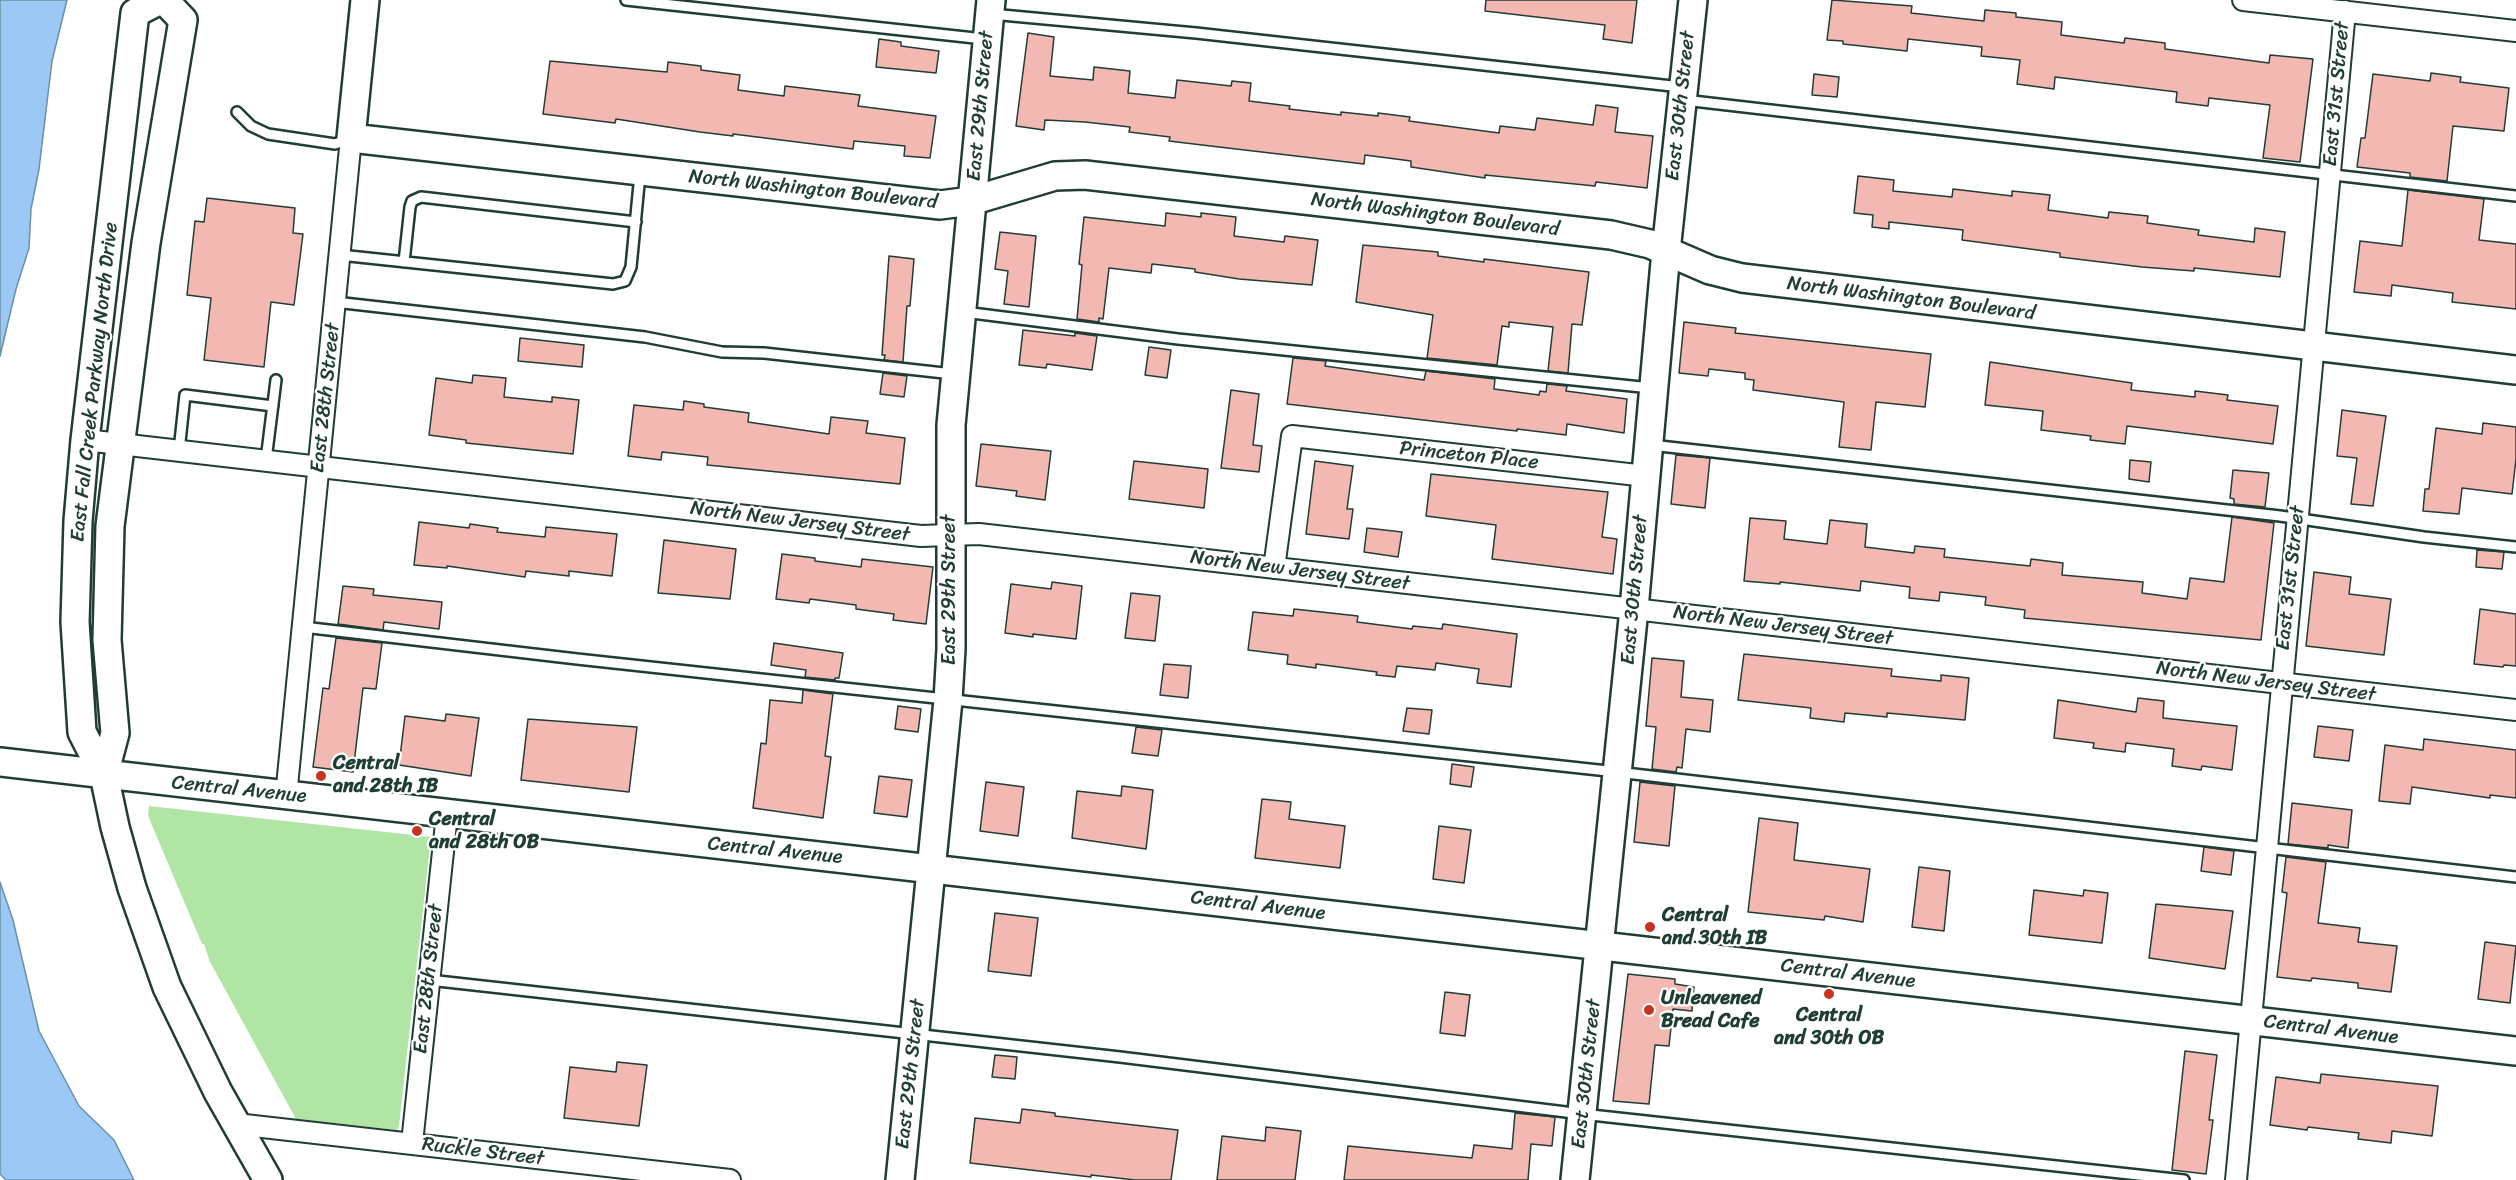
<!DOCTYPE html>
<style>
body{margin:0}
canvas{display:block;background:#fff}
</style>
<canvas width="2516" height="1180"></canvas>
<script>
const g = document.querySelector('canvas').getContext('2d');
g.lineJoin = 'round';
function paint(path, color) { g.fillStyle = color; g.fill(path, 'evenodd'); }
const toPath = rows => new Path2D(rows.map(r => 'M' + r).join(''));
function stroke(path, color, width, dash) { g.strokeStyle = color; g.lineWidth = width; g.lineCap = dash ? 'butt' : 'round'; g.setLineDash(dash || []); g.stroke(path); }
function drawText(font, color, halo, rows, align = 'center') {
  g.font = font + ' Sriracha,sans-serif'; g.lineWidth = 4.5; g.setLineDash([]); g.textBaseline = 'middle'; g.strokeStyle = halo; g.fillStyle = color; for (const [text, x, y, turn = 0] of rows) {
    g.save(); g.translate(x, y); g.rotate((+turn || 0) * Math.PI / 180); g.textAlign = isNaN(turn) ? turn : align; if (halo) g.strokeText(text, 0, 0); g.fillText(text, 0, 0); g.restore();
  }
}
const green = toPath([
 [149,806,431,837,399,1126,397,1130,296,1119,210,962,204,944,202,944,151,823,148,815]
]);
const water = toPath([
 [0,0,67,0,52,61,39,169,31,209,29,248,16,289,0,356,0,0],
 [0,882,13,920,39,1031,79,1106,114,1140,134,1180,6,1180,0,1174,0,882]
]);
const building = toPath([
 [1486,0,1637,0,1632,43,1603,39,1605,25,1485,11,1486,0],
 [1832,0,1912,6,1911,13,1984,21,1985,10,2016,13,2016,17,2062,22,2061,35,2124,43,2125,38,2165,43,2165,49,2269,63,2270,55,2313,59,2300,162,2263,158,2270,105,2209,98,2208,106,2176,102,2177,92,2055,77,2054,89,2017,84,2020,60,1981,56,1982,47,1908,39,1907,51,1843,44,1843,41,1827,40,1832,0],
 [1028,33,1054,37,1050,76,1093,80,1094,67,1130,71,1128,93,1175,98,1177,80,1231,86,1232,81,1251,83,1249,101,1290,106,1289,109,1341,115,1341,112,1378,116,1378,113,1410,117,1409,121,1499,133,1500,126,1535,130,1537,118,1593,125,1596,105,1618,108,1615,132,1653,136,1647,188,1596,182,1595,186,1485,175,1485,178,1411,167,1411,161,1365,155,1364,164,1202,145,1169,141,1170,137,1129,132,1130,127,1085,122,1045,120,1044,130,1016,126,1028,33],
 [879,39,901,42,901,46,939,51,936,73,876,67,879,39],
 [550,61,667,72,668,62,701,66,701,70,740,75,738,90,784,96,785,86,860,95,858,106,936,116,930,158,904,156,905,146,854,141,853,149,733,134,733,136,700,132,616,119,615,123,543,114,550,61],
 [2431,73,2461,77,2460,82,2509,88,2504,131,2453,126,2447,181,2410,177,2410,173,2357,167,2361,138,2365,138,2373,74,2430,81,2431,73],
 [1814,74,1839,77,1837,97,1812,95,1814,74],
 [1858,176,1894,180,1893,191,1952,197,1953,189,2012,196,2012,191,2050,195,2048,210,2108,218,2109,212,2148,216,2147,223,2199,230,2198,235,2254,242,2255,228,2285,232,2280,277,2194,268,2194,271,2142,267,2060,257,2060,253,1962,240,1963,230,1889,222,1889,229,1872,227,1873,215,1854,213,1858,176],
 [2408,190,2484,199,2479,240,2516,244,2516,309,2452,302,2453,293,2392,285,2391,296,2354,292,2360,241,2402,246,2408,190],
 [207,198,295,208,293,233,303,234,294,305,271,302,264,367,204,360,211,298,187,295,195,221,204,222,207,198],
 [1166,213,1201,217,1201,213,1236,217,1234,236,1284,242,1285,236,1318,240,1312,285,1239,279,1195,272,1195,269,1152,264,1151,273,1109,268,1103,319,1099,318,1099,322,1077,319,1082,265,1079,264,1084,217,1165,226,1166,213],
 [1000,232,1036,236,1029,307,1004,304,1008,271,995,269,1000,232],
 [1363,245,1438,252,1438,256,1484,262,1484,259,1589,272,1582,325,1572,324,1568,373,1548,371,1553,327,1509,322,1509,327,1502,326,1497,365,1427,358,1433,315,1356,302,1363,245],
 [889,256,914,259,910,306,907,306,903,362,884,360,885,355,882,355,889,256],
 [1684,322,1736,328,1735,333,1931,354,1925,407,1876,402,1871,450,1839,447,1844,402,1753,390,1754,380,1745,379,1745,373,1709,369,1708,376,1679,373,1684,322],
 [1023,330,1075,336,1075,333,1097,336,1092,370,1047,364,1046,368,1019,365,1023,330],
 [520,338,584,345,582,367,518,361,520,338],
 [1149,347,1171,350,1167,378,1145,375,1149,347],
 [1293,358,1326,361,1325,366,1424,380,1426,371,1495,379,1494,389,1539,395,1540,391,1546,392,1547,384,1567,386,1566,391,1627,399,1624,433,1567,424,1566,435,1517,429,1517,431,1287,404,1293,358],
 [1990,362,2132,383,2131,390,2195,397,2195,391,2228,395,2227,400,2278,406,2273,444,2127,426,2125,444,2090,440,2091,436,2041,430,2043,411,1985,405,1990,362],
 [883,373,907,376,904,397,880,394,883,373],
 [473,375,506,378,504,397,552,402,552,397,579,400,573,454,466,443,466,440,429,435,436,378,472,383,473,375],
 [1231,390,1259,394,1253,445,1262,446,1259,472,1221,468,1231,390],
 [684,401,704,404,704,407,749,413,748,422,829,434,831,417,868,421,866,433,905,438,900,484,707,465,708,457,662,452,661,460,628,456,634,405,683,410,684,401],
 [2342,410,2386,416,2373,506,2351,504,2357,458,2337,456,2342,410],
 [2483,423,2516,427,2516,459,2512,494,2462,488,2459,514,2423,511,2425,489,2429,489,2436,428,2482,434,2483,423],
 [981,444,1051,451,1045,500,1016,496,1017,491,976,486,981,444],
 [1676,455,1710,458,1705,508,1671,504,1676,455],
 [2130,460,2151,462,2149,482,2129,479,2130,460],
 [1134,461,1208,469,1204,508,1129,499,1134,461],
 [1315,461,1353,466,1347,509,1353,509,1349,539,1306,534,1315,461],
 [2233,470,2269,473,2265,507,2234,504,2234,499,2230,498,2233,470],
 [1431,474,1608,492,1602,537,1617,539,1613,574,1492,559,1496,525,1426,516,1431,474],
 [2232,517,2274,523,2261,640,2024,618,2025,610,1985,605,1986,597,1940,592,1939,601,1909,598,1910,587,1861,581,1860,591,1780,582,1780,584,1744,581,1750,518,1786,521,1784,539,1827,544,1830,520,1867,524,1865,547,1914,553,1915,546,1945,549,1944,557,2030,566,2031,559,2063,563,2062,575,2143,582,2142,593,2187,599,2190,578,2224,582,2232,517],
 [419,522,469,528,470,524,498,528,497,532,545,537,546,527,617,534,612,576,569,571,569,576,526,571,525,577,447,566,447,568,414,565,419,522],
 [1367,528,1402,532,1398,557,1364,552,1367,528],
 [664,540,736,549,730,599,658,593,664,540],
 [2477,550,2504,552,2502,569,2476,567,2477,550],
 [782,554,815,558,815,561,861,567,862,559,933,567,926,624,893,620,894,614,856,609,856,605,810,599,809,603,776,599,782,554],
 [2314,572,2351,577,2349,594,2391,599,2384,655,2306,646,2314,572],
 [1052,582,1082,586,1076,639,1033,634,1033,637,1005,633,1011,584,1051,589,1052,582],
 [343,586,374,589,373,595,442,602,439,629,384,622,383,630,338,624,343,586],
 [1131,593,1160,596,1155,641,1125,638,1131,593],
 [1294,609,1358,616,1357,622,1412,629,1413,626,1442,629,1443,624,1517,634,1511,687,1477,683,1479,669,1436,663,1435,670,1397,666,1395,677,1376,675,1377,672,1316,664,1316,668,1287,664,1288,655,1248,650,1253,612,1293,616,1294,609],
 [2480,609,2516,614,2516,666,2504,665,2503,667,2474,664,2480,609],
 [336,638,382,643,376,689,363,688,353,772,313,767,323,688,329,689,336,638],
 [774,643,843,653,839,678,835,678,835,680,805,677,806,670,771,665,774,643],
 [1744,654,1892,669,1891,676,1941,681,1941,675,1969,678,1965,720,1887,713,1887,717,1845,713,1844,722,1810,718,1811,708,1738,700,1744,654],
 [1652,658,1684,661,1681,697,1713,700,1710,732,1686,729,1682,768,1677,767,1676,772,1652,769,1656,727,1646,726,1652,658],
 [1164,664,1191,666,1188,698,1160,695,1164,664],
 [803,690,833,694,825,756,831,757,823,818,753,808,761,743,766,744,770,700,802,703,803,690],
 [2138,698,2164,701,2163,718,2237,726,2232,770,2202,766,2201,770,2172,766,2174,749,2126,743,2125,752,2093,748,2094,743,2054,738,2058,700,2136,712,2138,698],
 [898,706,921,709,918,732,895,729,898,706],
 [1407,708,1432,710,1429,734,1403,731,1407,708],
 [446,714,479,718,471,776,399,765,405,716,445,721,446,714],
 [528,719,637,727,629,792,521,780,528,719],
 [2318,726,2353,730,2349,761,2314,757,2318,726],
 [1136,727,1162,730,1158,756,1132,753,1136,727],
 [2424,739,2516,750,2516,798,2490,795,2490,798,2412,787,2410,804,2379,801,2385,745,2423,750,2424,739],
 [1452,764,1474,767,1471,787,1450,784,1452,764],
 [879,776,912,780,907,817,874,813,879,776],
 [986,782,1024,787,1018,836,980,831,986,782],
 [1640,782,1675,786,1669,846,1634,842,1640,782],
 [1122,786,1153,790,1146,849,1072,838,1077,791,1121,796,1122,786],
 [1262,799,1291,802,1289,819,1345,826,1340,868,1255,858,1262,799],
 [2292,803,2352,810,2348,848,2328,845,2328,848,2288,844,2292,803],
 [1759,818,1798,823,1794,860,1870,869,1863,922,1825,916,1824,920,1748,912,1759,818],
 [1439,826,1471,830,1464,883,1433,879,1439,826],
 [2204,847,2234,851,2231,875,2201,871,2204,847],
 [2286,857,2326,862,2318,923,2360,928,2358,942,2397,946,2391,992,2358,988,2358,983,2312,978,2311,981,2277,977,2287,893,2282,892,2286,857],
 [1919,867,1950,871,1944,931,1912,927,1919,867],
 [2034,890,2083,896,2084,890,2108,893,2102,943,2029,935,2034,890],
 [2156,904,2233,911,2225,969,2149,958,2156,904],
 [995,913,1038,918,1031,976,988,971,995,913],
 [2485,942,2516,946,2510,1003,2478,999,2485,942],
 [1628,974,1675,979,1675,984,1694,987,1692,1011,1673,1009,1669,1046,1655,1045,1649,1104,1613,1101,1628,974],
 [1445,992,1470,995,1465,1036,1440,1033,1445,992],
 [2185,1051,2217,1055,2209,1120,2213,1120,2206,1174,2172,1170,2185,1051],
 [995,1055,1017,1057,1015,1079,992,1077,995,1055],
 [617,1062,647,1065,639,1126,564,1118,570,1067,616,1072,617,1062],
 [2321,1074,2438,1086,2432,1136,2392,1131,2391,1143,2358,1139,2359,1133,2308,1127,2307,1130,2270,1125,2276,1077,2320,1083,2321,1074],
 [1022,1109,1055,1113,1055,1116,1178,1130,1171,1180,1135,1180,1091,1175,1091,1177,970,1163,975,1118,1020,1123,1022,1109],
 [1515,1113,1555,1117,1552,1146,1531,1144,1528,1180,1344,1180,1348,1146,1472,1158,1474,1145,1512,1149,1515,1113],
 [1266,1127,1301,1131,1295,1180,1217,1180,1222,1136,1265,1141,1266,1127]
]);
const lane = toPath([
 [626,0,984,39],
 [991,14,1196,33,1681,87],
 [1684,100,2516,196],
 [237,112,251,126,268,134,335,144,349,139],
 [340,255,613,284,625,281,631,267,640,174],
 [404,262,410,207,412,201,421,197,636,222],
 [335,302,645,337,722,352,764,353,953,374],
 [964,312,1178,339,1651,388],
 [1651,445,2280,516,2424,537,2516,547],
 [179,451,185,395,273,406],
 [266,460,276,380],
 [303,627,577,659,1617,772,2516,877],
 [429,980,1120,1057,1582,1114,2184,1180]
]);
const street = toPath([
 [2243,0,2516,31],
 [85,440,921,536,979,534,2516,710],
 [1274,568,1292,436,1646,476],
 [286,796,351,138],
 [236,1124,730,1180],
 [412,1143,447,814],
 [2236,1180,2345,11]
]);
const secondary = toPath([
 [160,0,135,13,85,440,78,521,75,622,82,732,104,775,115,827,132,888,167,987,218,1092,268,1180],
 [365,0,351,138,940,205,971,201,1055,176,1085,175,1611,235,1650,244,1710,270,1742,278,2516,370],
 [0,762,2516,1051],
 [104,775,115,733,107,640,110,526,146,243,183,20,164,0],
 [900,1180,948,700,951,649,951,425,991,0],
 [1575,1180,1634,609,1666,251,1693,0]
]);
const markers = [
 [321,776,6,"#c8321e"],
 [417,831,6,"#c8321e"],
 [1650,927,6,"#c8321e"],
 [1829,994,6,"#c8321e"],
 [1649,1010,6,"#c8321e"]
];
const streetNames = [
 ["East 31st Street",2337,94,-85],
 ["East 29th Street",981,106,-85],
 ["East 30th Street",1681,106,-84],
 ["North Washington Boulevard",813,190,6],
 ["North Washington Boulevard",1435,215,7],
 ["North Washington Boulevard",1911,299,7],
 ["East Fall Creek Parkway North Drive",95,382,-84],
 ["East 28th Street",326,398,-84],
 ["Princeton Place",1469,456,6],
 ["North New Jersey Street",800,522,7],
 ["North New Jersey Street",1300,571,7],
 ["East 31st Street",2291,578,-84],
 ["East 29th Street",950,590,-90],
 ["East 30th Street",1635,590,-85],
 ["North New Jersey Street",1783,626,7],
 ["North New Jersey Street",2266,682,7],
 ["Central Avenue",239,790,6],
 ["Central Avenue",775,851,6],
 ["Central Avenue",1258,906,7],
 ["Central Avenue",1848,974,7],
 ["East 28th Street",429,979,-84],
 ["Central Avenue",2331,1030,7],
 ["East 29th Street",911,1074,-84],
 ["East 30th Street",1587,1074,-84],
 ["Ruckle Street",483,1152,7]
];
const poiNames = [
 ["Central",333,764],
 ["and 28th IB",333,787],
 ["Central",429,820],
 ["and 28th OB",429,843],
 ["Central",1662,916],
 ["and 30th IB",1662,939],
 ["Unleavened",1661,999],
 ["Bread Cafe",1661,1022],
 ["Central",1829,1016,"center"],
 ["and 30th OB",1829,1039,"center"]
];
paint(green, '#b1e5a6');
paint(water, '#9bc8f5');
stroke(water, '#6990a8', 1.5);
paint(building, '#f3b8b2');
stroke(building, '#1f3d34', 1.5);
stroke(lane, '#1f3d34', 14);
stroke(street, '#1f3d34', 24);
stroke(secondary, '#1f3d34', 32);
stroke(lane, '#fff', 9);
stroke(street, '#fff', 20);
stroke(secondary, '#fff', 27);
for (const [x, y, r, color] of markers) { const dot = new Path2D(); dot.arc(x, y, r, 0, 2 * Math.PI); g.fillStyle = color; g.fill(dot); stroke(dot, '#fff', 2); }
drawText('20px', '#1f3d34', '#fff', streetNames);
drawText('bold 20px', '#1f3d34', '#fff', poiNames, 'left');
</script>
